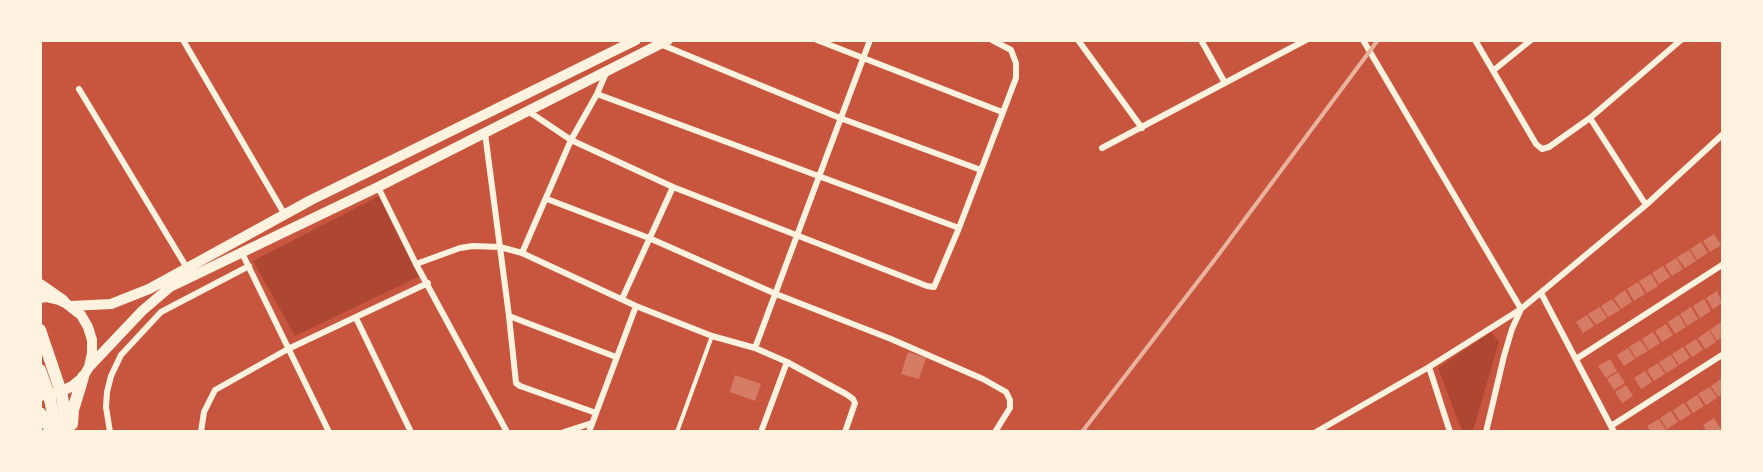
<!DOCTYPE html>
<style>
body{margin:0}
#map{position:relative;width:1763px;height:472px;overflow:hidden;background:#c8553d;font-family:"PT Sans",sans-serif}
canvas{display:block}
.frame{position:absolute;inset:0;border:42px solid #fff3e0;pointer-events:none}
</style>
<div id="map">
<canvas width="1763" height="472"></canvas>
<div class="frame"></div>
</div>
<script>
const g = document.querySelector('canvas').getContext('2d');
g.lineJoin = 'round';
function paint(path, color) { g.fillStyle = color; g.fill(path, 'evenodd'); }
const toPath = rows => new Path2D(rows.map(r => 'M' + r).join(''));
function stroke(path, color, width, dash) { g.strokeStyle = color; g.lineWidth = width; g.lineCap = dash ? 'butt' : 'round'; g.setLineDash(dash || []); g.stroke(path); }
const green = toPath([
 [379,196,420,276,295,336,253,261],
 [1491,332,1499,342,1473,431,1462,431,1438,368]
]);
const building = toPath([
 [1714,234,1721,245,1710,252,1703,241],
 [1701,242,1708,253,1697,260,1690,249],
 [1689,250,1696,261,1685,268,1677,257],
 [1676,258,1683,269,1672,276,1665,265],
 [1663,266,1670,277,1659,284,1652,273],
 [1651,274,1658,286,1647,293,1639,281],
 [1638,282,1645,294,1634,301,1627,289],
 [1625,290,1632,302,1621,309,1614,298],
 [1717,291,1722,303,1713,309,1706,298],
 [1612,299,1620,310,1608,317,1601,306],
 [1704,299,1711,311,1700,318,1693,306],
 [1600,307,1607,318,1596,325,1588,314],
 [1691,307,1698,319,1687,326,1680,314],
 [1587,315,1594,326,1583,333,1576,322],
 [1679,315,1686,327,1675,334,1668,322],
 [1721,322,1722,337,1717,341,1710,330],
 [1666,324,1673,335,1662,342,1655,331],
 [1709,330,1716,342,1705,349,1698,338],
 [1653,332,1660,343,1649,350,1642,339],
 [1696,339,1703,350,1692,357,1685,346],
 [1640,340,1648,351,1636,358,1629,347],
 [1683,347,1690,358,1679,365,1672,354],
 [1628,348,1635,359,1624,366,1617,355],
 [908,352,926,358,919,379,901,374],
 [1671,355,1678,366,1666,373,1659,362],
 [1610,359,1617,371,1606,378,1598,366],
 [1658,363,1665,374,1654,381,1647,370],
 [1645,371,1652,382,1641,389,1634,378],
 [1618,372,1625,383,1614,390,1607,379],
 [735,375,761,384,755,401,730,392],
 [1722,378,1722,394,1718,397,1711,386],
 [1626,385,1633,396,1622,403,1615,392],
 [1710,387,1717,398,1706,405,1698,394],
 [1697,395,1704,406,1693,413,1686,402],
 [1684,403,1691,414,1680,421,1673,410],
 [1671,411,1678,422,1667,429,1660,418],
 [1714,418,1721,429,1718,432,1707,432,1703,425],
 [1659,419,1666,430,1651,432,1647,426]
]);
const service = toPath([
 [677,432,712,336]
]);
const minor = toPath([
 [183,40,285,215],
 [817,40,1002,112],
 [1078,40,1142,128],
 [1201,40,1225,83],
 [1363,40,1521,309],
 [1475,40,1536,144,1542,149,1549,147,1590,118,1681,40],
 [660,44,840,118,981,170],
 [1494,70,1531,40],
 [79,89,187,268],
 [597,94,959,228],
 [528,111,571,140,673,187,927,286,934,287,959,228,1016,78,1016,63,1011,50,992,40],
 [1590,118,1646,205],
 [485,133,509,316,516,383,520,386,596,413],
 [1102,148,1306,40],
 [378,187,416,264,507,432],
 [547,199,649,238,776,294,891,339,983,379,1006,392,1010,400,1010,408,995,432],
 [242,253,329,432],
 [522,253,571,140,597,94,606,73],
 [416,264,460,248,473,246,500,247,522,253,636,306,712,336,755,348,787,362,846,394,853,399,855,403,845,432],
 [1541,293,1614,432],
 [622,299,673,187],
 [509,316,616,357],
 [356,318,411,432],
 [755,348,870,40],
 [1576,359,1722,265],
 [1429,367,1450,432],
 [1611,426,1722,355],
 [110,432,106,407,107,392,111,376,121,355,161,312,249,266],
 [201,432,204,412,215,390,288,349,428,283],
 [564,432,592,423],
 [589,432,636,306],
 [761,432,787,362],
 [1316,432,1429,367,1521,309,1646,205,1722,135],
 [1486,432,1504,356,1512,329,1521,309]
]);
const secondary = toPath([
 [40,298,46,297,63,301,81,315,88,327,92,340,92,353,89,367,83,377,72,386,61,392,40,396],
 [71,306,111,304,149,289,311,200,636,40],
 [89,367,142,311,170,287,378,187,668,40]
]);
const primary = toPath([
 [40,285,63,301],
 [40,330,61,392,69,432],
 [40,370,49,395,57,432],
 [40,413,52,432],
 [72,424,73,410,83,377]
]);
const rail = toPath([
 [1082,432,1216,258,1378,40]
]);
paint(green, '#ae4732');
paint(building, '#d67c66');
stroke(service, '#fff3e0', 4);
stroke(minor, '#fff3e0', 6);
stroke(secondary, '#fff3e0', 10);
stroke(primary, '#fff3e0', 12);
stroke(rail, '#e9b49f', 4);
</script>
